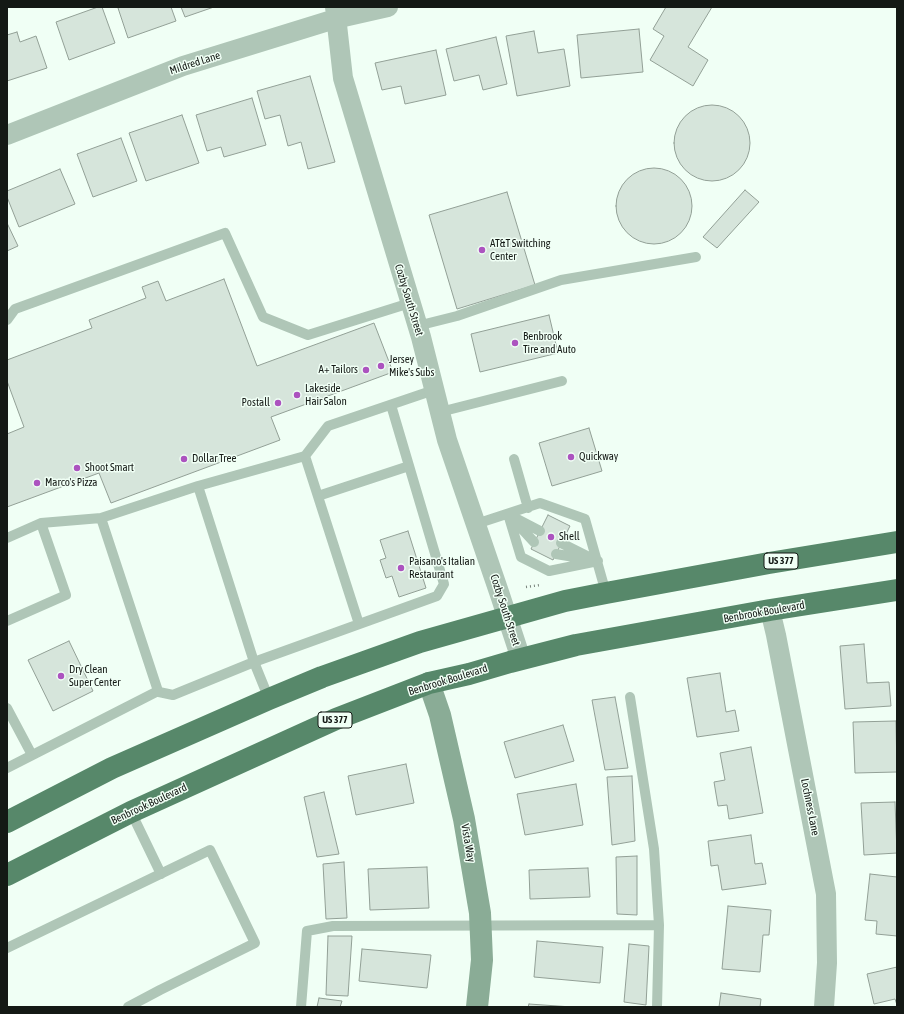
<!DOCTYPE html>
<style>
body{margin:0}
#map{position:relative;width:904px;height:1014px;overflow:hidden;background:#f0fff5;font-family:"Asap Condensed",sans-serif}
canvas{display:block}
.frame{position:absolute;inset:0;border:8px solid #141915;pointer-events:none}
</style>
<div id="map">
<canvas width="904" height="1014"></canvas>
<div class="frame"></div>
</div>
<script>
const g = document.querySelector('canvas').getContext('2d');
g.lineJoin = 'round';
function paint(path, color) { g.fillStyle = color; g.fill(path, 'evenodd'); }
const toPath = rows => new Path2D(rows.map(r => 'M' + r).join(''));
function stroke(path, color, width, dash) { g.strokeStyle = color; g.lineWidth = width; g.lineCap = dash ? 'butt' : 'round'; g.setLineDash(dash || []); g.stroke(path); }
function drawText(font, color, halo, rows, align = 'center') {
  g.font = font + ' "Asap Condensed",sans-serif'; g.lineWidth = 3; g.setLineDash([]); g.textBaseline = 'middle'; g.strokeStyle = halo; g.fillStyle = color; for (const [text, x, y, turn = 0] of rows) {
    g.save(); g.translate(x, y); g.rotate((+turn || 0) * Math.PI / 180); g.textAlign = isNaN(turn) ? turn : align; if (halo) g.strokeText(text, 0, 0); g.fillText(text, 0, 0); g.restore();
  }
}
const building = toPath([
 [98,7,102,7,115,43,69,60,56,22,98,7],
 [121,7,171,7,176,21,128,38,118,8,121,7],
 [181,7,214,7,185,17,181,7],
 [666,7,712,7,688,47,708,60,693,86,650,60,664,36,653,29,666,7],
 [639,29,643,72,581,78,577,35,639,29],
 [534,31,538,53,564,49,570,86,517,96,506,36,534,31],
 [17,32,20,42,36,36,47,68,7,81,7,35,17,32],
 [496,37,507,84,483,90,479,75,454,81,446,49,496,37],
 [436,50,446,95,405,104,401,86,382,90,375,63,436,50],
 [310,76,335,162,308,169,301,142,288,146,280,115,265,119,257,91,310,76],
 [252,98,266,145,224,157,221,147,207,151,196,115,252,98],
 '674 143a38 38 0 1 1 76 0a38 38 0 1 1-76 0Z',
 [182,115,199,163,146,181,129,133,182,115],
 [121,138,137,181,93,197,77,154,121,138],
 '616 206a38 38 0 1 1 76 0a38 38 0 1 1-76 0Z',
 [60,169,75,204,19,227,7,197,7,191,60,169],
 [745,190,759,202,717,248,703,237,745,190],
 [507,192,535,285,457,309,429,215,507,192],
 [7,223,18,246,7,251,7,223],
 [224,279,257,366,374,323,393,372,271,417,280,440,111,503,99,473,7,507,7,434,24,427,7,381,7,360,92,328,89,320,146,298,142,287,158,281,166,301,224,279],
 [549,315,558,353,480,372,471,334,549,315],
 [589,428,602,471,552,486,539,443,589,428],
 [548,515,570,526,553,560,531,549,548,515],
 [408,531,426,588,399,597,392,576,386,578,380,560,386,558,380,540,408,531],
 [69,641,93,691,53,711,28,660,69,641],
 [864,644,867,683,889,682,891,706,845,709,840,646,864,644],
 [720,673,726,712,735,710,739,731,697,737,687,678,720,673],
 [615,697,628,768,605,770,592,700,615,697],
 [896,721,897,772,855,773,853,722,896,721],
 [563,725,574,761,515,778,504,742,563,725],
 [751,747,763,813,729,819,727,805,718,806,714,782,725,780,720,753,751,747],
 [406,764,414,803,356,815,348,776,406,764],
 [632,776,635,841,612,845,607,777,632,776],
 [576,784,583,825,525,835,517,794,576,784],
 [324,792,339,854,317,857,304,797,324,792],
 [895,802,897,853,864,855,861,803,895,802],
 [751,835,755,864,762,863,766,884,722,890,718,865,711,866,708,841,751,835],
 [637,856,637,915,617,914,616,857,637,856],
 [344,862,347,918,326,919,323,864,344,862],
 [427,867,429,908,370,910,368,869,427,867],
 [588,868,590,897,530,899,529,870,588,868],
 [870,874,897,877,897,936,876,934,877,921,865,920,870,874],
 [728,906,771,910,769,935,763,935,760,972,722,969,728,906],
 [328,936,352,936,348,996,326,995,328,936],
 [537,941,603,947,600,983,534,977,537,941],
 [629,944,649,946,646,1005,624,1002,629,944],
 [362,949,431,955,427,988,359,981,362,949],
 [897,967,897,1005,895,999,874,1004,867,974,897,967],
 [721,993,761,999,760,1007,719,1007,721,993],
 [319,998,342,1001,340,1007,317,1007,319,998],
 [529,1004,572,1007,528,1007,529,1004]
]);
const path = toPath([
 [526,587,540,585]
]);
const lane = toPath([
 [7,320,15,309,225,233,263,317,308,335,410,303],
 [417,326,457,316,561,280,696,257],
 [440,412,562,381],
 [305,456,359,624],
 [514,459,528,508],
 [318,496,409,466],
 [508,514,521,557,549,571,598,561],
 [511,517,534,542],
 [101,518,158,691,159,692,173,695,254,662,437,596,444,584,391,405],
 [515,518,540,531],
 [476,524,540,503,585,519,606,593],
 [7,538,41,523,101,518,198,486],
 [561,543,589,557],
 [556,554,592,560],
 [7,621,66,595,41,523],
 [630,697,654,849,659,925],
 [269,699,254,662,198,486,305,456,328,426,434,390],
 [7,708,32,755],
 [7,768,158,691],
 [131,812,161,874],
 [7,948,210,850,255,943,160,990,128,1007],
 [301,1007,307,931,333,926,659,925,657,1007]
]);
const street = toPath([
 [335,7,343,78,421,337,447,440,500,595,521,659],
 [7,135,183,66,335,19,388,7],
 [770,610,776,635,826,894,827,963,824,1007]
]);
const secondary = toPath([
 [429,683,440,715,464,819,480,913,482,960,477,1007]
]);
const highway = toPath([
 [7,822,112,768,269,699,322,677,420,642,565,601,606,593,769,563,897,542],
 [7,875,131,812,336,719,429,683,469,674,510,662,576,645,770,610,897,590]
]);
const markers = [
 [482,250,4,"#ac53bf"],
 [515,343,4,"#ac53bf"],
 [381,366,4,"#ac53bf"],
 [366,370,4,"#ac53bf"],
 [297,395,4,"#ac53bf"],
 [278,403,4,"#ac53bf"],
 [571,457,4,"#ac53bf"],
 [184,459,4,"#ac53bf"],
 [77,468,4,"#ac53bf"],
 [37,483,4,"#ac53bf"],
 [551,537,4,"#ac53bf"],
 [401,568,4,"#ac53bf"],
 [61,676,4,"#ac53bf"]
];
const shields = [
 [781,561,34],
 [335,720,34]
];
const shieldNames = [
 ["US 377",781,561],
 ["US 377",335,720]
];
const streetNames = [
 ["Mildred Lane",195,63,-18],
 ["Cozby South Street",409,300,73],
 ["Cozby South Street",505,610,72],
 ["Benbrook Boulevard",764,612,-10],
 ["Benbrook Boulevard",448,680,-17],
 ["Benbrook Boulevard",149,804,-25],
 ["Lochness Lane",810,807,79],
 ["Vista Way",468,843,80]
];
const poiNames = [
 ["AT&T Switching",490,244],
 ["Center",490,257],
 ["Benbrook",523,337],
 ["Tire and Auto",523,350],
 ["Jersey",389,360],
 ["Mike's Subs",389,373],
 ["A+ Tailors",358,370,"right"],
 ["Lakeside",305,389],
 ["Hair Salon",305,402],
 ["Postall",270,403,"right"],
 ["Quickway",579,457],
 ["Dollar Tree",192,459],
 ["Shoot Smart",85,468],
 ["Marco's Pizza",45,483],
 ["Shell",559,537],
 ["Paisano's Italian",409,562],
 ["Restaurant",409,575],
 ["Dry Clean",69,670],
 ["Super Center",69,683]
];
paint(building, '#d6e5db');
stroke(building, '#92a096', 1);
stroke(path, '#79837c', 2.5, [1, 3]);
stroke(lane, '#afc6b7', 10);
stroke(street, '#afc6b7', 20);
stroke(secondary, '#8aac96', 22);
stroke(highway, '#57886a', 22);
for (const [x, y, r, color] of markers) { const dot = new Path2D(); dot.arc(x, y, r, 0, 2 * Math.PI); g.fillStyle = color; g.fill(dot); stroke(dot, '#f0fff5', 1.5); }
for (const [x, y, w] of shields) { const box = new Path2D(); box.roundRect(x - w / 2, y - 8, w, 16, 3); g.fillStyle = '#f0fff5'; g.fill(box); stroke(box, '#141915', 1); }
drawText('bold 10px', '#141915', null, shieldNames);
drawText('11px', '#141915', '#f0fff5', streetNames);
drawText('11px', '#141915', '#f0fff5', poiNames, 'left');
</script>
